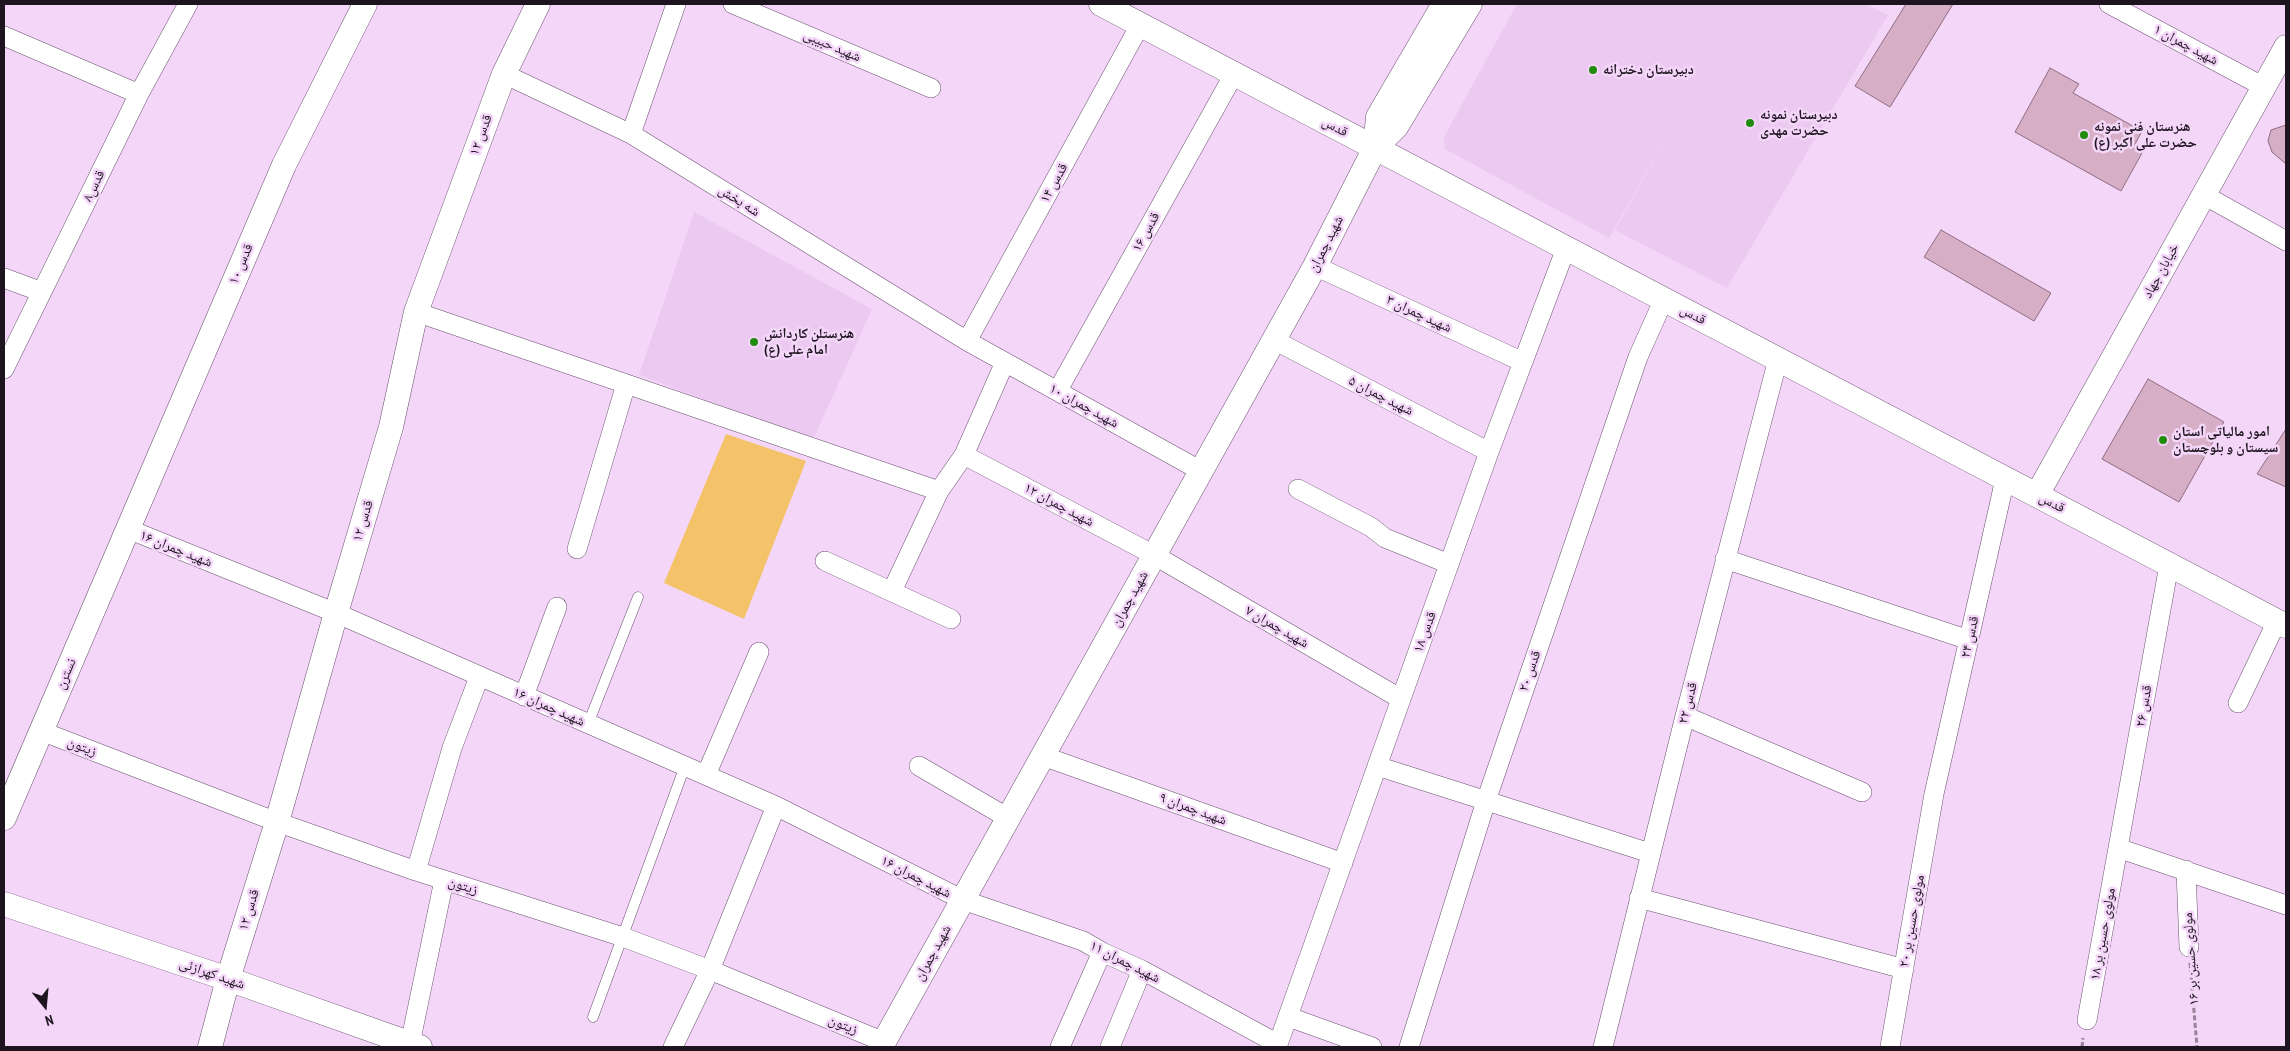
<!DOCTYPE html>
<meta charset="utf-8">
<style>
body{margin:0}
#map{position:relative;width:2290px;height:1051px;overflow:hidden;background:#f3d6f8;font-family:"PT Sans Narrow",sans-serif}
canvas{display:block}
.frame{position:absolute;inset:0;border:5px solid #1e1420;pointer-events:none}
.north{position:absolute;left:20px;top:981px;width:50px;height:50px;-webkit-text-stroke:4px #f3d6f8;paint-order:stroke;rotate:163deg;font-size:14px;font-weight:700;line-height:20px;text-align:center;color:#1e1420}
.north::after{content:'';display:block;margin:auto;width:18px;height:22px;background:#1e1420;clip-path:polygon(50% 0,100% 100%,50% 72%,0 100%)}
</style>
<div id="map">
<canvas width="2290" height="1051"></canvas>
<div class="frame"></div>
<div class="north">N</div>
</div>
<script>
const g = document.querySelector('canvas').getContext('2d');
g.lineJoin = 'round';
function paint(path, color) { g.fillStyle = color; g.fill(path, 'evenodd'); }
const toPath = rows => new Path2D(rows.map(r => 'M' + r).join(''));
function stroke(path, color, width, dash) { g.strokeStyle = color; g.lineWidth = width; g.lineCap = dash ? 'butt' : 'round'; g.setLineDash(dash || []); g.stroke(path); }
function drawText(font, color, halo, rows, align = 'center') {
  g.font = font + ' "PT Sans Narrow","Noto Naskh Arabic",sans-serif'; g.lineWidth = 5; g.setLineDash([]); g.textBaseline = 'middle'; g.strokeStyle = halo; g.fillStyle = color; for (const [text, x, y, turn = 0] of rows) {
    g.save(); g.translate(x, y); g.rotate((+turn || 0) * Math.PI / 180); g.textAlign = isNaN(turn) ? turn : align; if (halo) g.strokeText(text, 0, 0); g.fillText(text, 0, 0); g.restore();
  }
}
const built = toPath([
 [1517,4,1866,4,1888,15,1727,288,1615,230,1683,109,1609,238,1445,149,1444,137],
 [694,212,872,309,813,440,639,375]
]);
const green = toPath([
 [726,434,806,461,744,619,664,583]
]);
const building = toPath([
 [1906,4,1953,4,1890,107,1855,86,1906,4],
 [2050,68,2079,84,2073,93,2142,131,2133,148,2142,153,2121,191,2015,132,2050,68],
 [2286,125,2286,164,2272,152,2268,141,2271,130,2286,125],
 [1941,230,2051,293,2034,321,1924,257,1941,230],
 [2148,379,2224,422,2179,502,2102,459,2148,379],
 [2286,429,2286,487,2257,474,2286,429]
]);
const path = toPath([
 [2190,963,2197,1047],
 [2082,1047,2083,1038]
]);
const service = toPath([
 [588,724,638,597],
 [593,1017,685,766]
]);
const minor = toPath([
 [733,4,931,88],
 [2109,4,2264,87],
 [4,36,139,94],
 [504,74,631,134,967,341,1201,471],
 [631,134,676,4],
 [2204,195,2286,241],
 [1315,266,1523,362],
 [4,278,42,292],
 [416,312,939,491],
 [1274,340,1489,452],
 [967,341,1140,25],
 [4,369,139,94,188,4],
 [1058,390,1234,74],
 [964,455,1154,555,1401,699],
 [1298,489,1371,527,1385,538,1449,564],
 [128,529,336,613,776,806,963,900,1083,941,1102,952,1142,970,1278,1044],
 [577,549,626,384],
 [1725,559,1969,640],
 [825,561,951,619],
 [892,591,939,491,964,455,1005,362],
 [524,696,557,607],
 [2238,703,2277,621],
 [1685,716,1862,792],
 [41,731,277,822,416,871,623,937,710,970,884,1042],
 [1043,756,1343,863],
 [919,766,1008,818],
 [1377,766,1650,853],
 [706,775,759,652],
 [2118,848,2286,905],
 [2186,870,2189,947],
 [416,871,452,748,479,677],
 [1639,898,1904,969],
 [1289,1017,1372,1047],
 [2087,1020,2169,565],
 [410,1044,444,880],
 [673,1047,710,970,776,806],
 [1060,1047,1102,952],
 [1110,1047,1142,970],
 [1277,1047,1489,452,1566,248],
 [1409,1047,1486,801,1638,357,1664,299],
 [1603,1047,1685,716,1778,359],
 [1890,1047,1934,794,2005,479]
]);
const tertiary = toPath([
 [1101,4,2286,626],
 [1375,148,1378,117,1444,4],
 [2037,495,2286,47],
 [4,818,284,165,365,4],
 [4,904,228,979,420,1047],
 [210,1047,228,979,277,822,336,613,391,427,416,312,504,74,538,4],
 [881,1047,1315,266,1375,148,1396,127,1470,4]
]);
const markers = [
 [1593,70,5,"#208c0c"],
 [1750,123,5,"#208c0c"],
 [2084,135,5,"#208c0c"],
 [754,342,5,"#208c0c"],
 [2163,440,5,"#208c0c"]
];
const streetNames = [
 ["شهید چمران ۱",2186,45,28],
 ["شهید حبیبی",832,46,23],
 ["قدس",1335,127,28],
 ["قدس ۱۲",481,135,-70],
 ["قدس ۱۴",1054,183,-61],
 ["قدس۸",94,186,-64],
 ["شه بخش",739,201,32],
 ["قدس ۱۶",1146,232,-61],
 ["شهید چمران",1326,244,-63],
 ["قدس ۱۰",241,264,-67],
 ["خیابان جهاد",2161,271,-61],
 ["شهید چمران ۳",1419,314,25],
 ["قدس",1693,315,28],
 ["شهید چمران ۵",1381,396,27],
 ["شهید چمران ۱۰",1084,406,29],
 ["قدس",2052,503,28],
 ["شهید چمران ۱۲",1059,505,28],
 ["قدس ۱۲",363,521,-73],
 ["شهید چمران ۱۶",176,549,22],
 ["شهید چمران",1130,599,-61],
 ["شهید چمران ۷",1277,627,30],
 ["قدس ۱۸",1425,632,-70],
 ["قدس ۲۴",1970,637,-77],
 ["قدس ۲۰",1530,671,-71],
 ["نسترن",66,674,-67],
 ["قدس ۲۲",1688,703,-76],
 ["قدس ۲۶",2144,706,-80],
 ["شهید چمران ۱۶",549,707,24],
 ["زیتون",82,747,21],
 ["شهید چمران ۹",1193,809,20],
 ["شهید چمران ۱۶",916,877,27],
 ["زیتون",463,886,18],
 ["قدس ۱۲",249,910,-73],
 ["مولوی حسین بر ۲۰",1912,921,-80],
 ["مولوی حسین بر ۱۸",2103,934,-80],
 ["شهید چمران",933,953,-61],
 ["مولوی حسین بر ۱۶",2191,959,-94],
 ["شهید چمران ۱۱",1125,962,27],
 ["شهید کهرازئی",212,974,19],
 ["زیتون",843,1025,22]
];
const poiNames = [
 ["دبیرستان دخترانه",1603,70],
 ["دبیرستان نمونه",1760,115],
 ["حضرت مهدی",1760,131],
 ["هنرستان فنی نمونه",2094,127],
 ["حضرت علی اکبر (ع)",2094,143],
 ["هنرستلن کاردانش",764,334],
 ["امام علی (ع)",764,350],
 ["امور مالیاتی استان",2173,432],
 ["سیستان و بلوچستان",2173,448]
];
paint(built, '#ecc9f1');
paint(green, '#f4c369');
paint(building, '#d6aec6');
stroke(building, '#906c82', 1);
stroke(service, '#6b526f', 11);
stroke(minor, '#6b526f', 20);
stroke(tertiary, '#6b526f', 25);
stroke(path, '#97829a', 3, [5, 2.5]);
stroke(service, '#fff', 10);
stroke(minor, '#fff', 19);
stroke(tertiary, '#fff', 24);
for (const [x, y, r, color] of markers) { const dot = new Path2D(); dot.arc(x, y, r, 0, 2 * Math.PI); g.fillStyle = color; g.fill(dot); stroke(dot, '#f3d6f8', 2); }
drawText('14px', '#1e1420', '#f3d6f8', streetNames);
drawText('bold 14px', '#1e1420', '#f3d6f8', poiNames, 'left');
</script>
